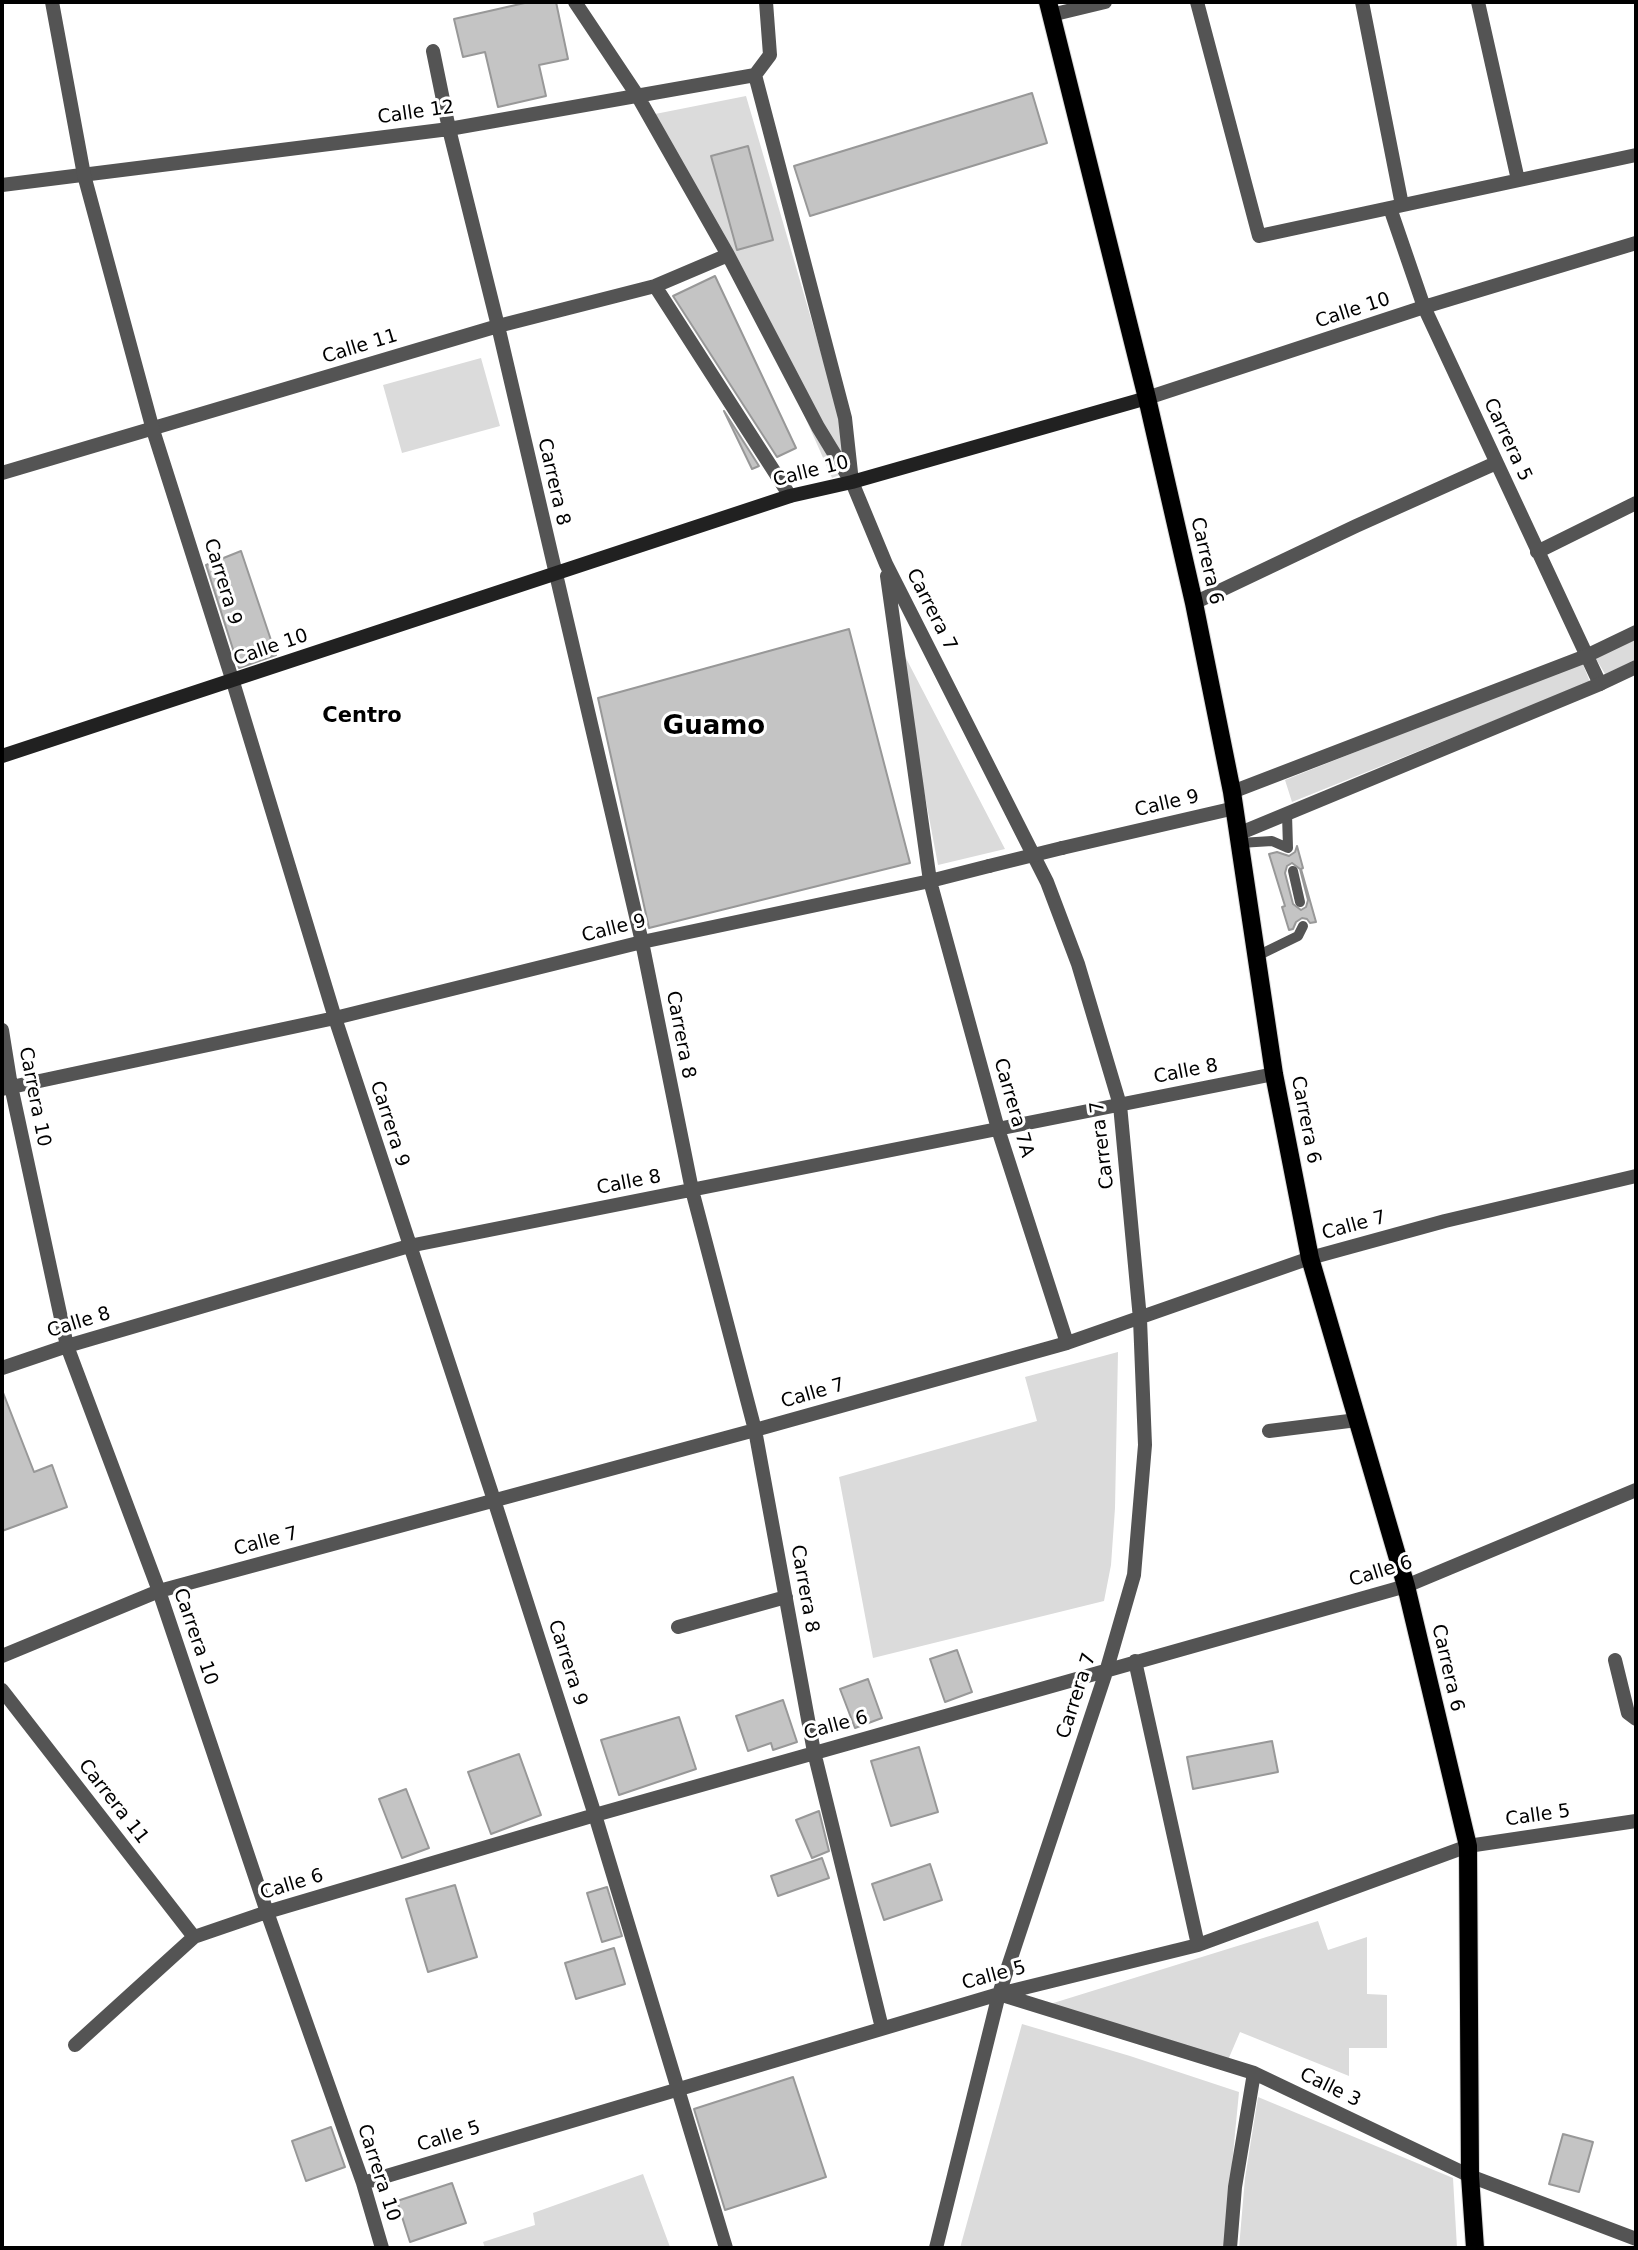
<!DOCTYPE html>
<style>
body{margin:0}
#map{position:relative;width:1638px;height:2250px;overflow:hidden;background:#fff;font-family:"DejaVu Sans",sans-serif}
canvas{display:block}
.frame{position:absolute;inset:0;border:4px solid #000;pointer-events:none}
</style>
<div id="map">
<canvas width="1638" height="2250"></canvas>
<div class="frame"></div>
</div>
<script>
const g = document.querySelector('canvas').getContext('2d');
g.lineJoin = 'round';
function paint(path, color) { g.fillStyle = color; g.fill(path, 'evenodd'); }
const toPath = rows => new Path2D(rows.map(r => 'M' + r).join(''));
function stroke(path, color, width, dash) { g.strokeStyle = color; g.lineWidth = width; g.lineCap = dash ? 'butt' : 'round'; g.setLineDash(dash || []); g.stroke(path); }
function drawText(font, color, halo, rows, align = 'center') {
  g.font = font + ' "DejaVu Sans",sans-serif'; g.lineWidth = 6; g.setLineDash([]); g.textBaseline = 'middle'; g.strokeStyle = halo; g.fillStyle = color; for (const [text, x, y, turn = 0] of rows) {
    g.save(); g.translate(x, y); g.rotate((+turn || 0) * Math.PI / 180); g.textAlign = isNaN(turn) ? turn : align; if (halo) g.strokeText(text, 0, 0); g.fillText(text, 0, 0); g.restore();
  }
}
const green = toPath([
 [746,96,855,469,832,478,731,250,645,116],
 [481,358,500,426,402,453,383,385],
 [895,637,1005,849,938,865],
 [1636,637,1636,660,1605,674,1595,657],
 [1582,662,1590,682,1292,802,1285,780],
 [1118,1352,1115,1508,1111,1565,1104,1601,873,1658,839,1477,1037,1421,1025,1377],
 [1318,1921,1328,1950,1367,1937,1367,1994,1387,1995,1387,2048,1349,2048,1349,2076,1240,2032,1225,2067,1034,2009],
 [1022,2024,1130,2056,1239,2092,1224,2248,960,2248],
 [1258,2097,1453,2178,1457,2248,1239,2248,1245,2178],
 [643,2174,670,2247,668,2248,485,2248,483,2242,535,2225,533,2213]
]);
const building = toPath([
 [529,2,556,2,568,59,539,65,546,96,498,107,485,52,463,57,454,19,529,2],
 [1032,93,1047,143,810,216,794,166,1032,93],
 [748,146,773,240,737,250,711,156,748,146],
 [715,276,796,448,777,457,673,296,715,276],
 [724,411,759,466,752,469,724,411],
 [241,551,276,655,239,668,206,565,241,551],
 [849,629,910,863,649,928,598,698,849,629],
 [1297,846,1303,868,1301,869,1316,922,1310,923,1307,919,1302,918,1296,922,1293,929,1289,930,1282,907,1285,906,1269,854,1277,852,1289,856,1295,852,1297,846],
 [1292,863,1300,869,1308,900,1306,907,1301,910,1293,904,1285,873,1287,866,1292,863],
 [2,1390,34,1472,52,1465,67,1507,2,1531,2,1390],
 [957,1650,972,1692,945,1702,930,1659,957,1650],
 [868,1679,882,1718,855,1728,840,1689,868,1679],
 [783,1700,797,1742,773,1750,771,1743,748,1751,736,1716,783,1700],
 [679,1717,696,1769,619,1795,601,1740,679,1717],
 [1272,1741,1278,1772,1193,1789,1187,1757,1272,1741],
 [919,1747,938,1812,891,1826,871,1761,919,1747],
 [519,1754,541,1815,491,1834,468,1772,519,1754],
 [406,1789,429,1848,402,1858,379,1799,406,1789],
 [819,1811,829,1851,812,1858,796,1820,819,1811],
 [822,1858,829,1878,778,1896,771,1876,822,1858],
 [930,1864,942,1900,884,1920,872,1884,930,1864],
 [455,1885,477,1957,428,1972,406,1899,455,1885],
 [607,1887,622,1936,602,1942,587,1893,607,1887],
 [614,1948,625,1984,576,1999,565,1963,614,1948],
 [793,2077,826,2177,725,2210,694,2109,793,2077],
 [331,2127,345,2167,306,2181,292,2141,331,2127],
 [1563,2134,1593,2142,1579,2192,1549,2184,1563,2134],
 [452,2183,466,2223,410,2242,397,2201,452,2183]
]);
const service = toPath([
 [1240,843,1272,841,1288,848,1287,814],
 [1293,871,1300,902],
 [1257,956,1298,936,1303,926]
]);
const minor = toPath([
 [575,2,637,95,728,255,818,427,849,478],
 [1197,2,1259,236,1636,155],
 [1362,2,1402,205],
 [1478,2,1518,180],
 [1051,15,1105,2],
 [433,51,449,129,498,326,642,942,692,1190,755,1430,814,1752,882,2028],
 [755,75,845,418,852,482,886,564,1047,882,1078,964,1120,1105,1140,1319,1145,1445,1134,1575,1106,1672,999,1994,936,2248],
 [2,185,449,129,755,75,770,55,766,2],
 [1390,208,1424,307,1600,684],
 [655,286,790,496],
 [1147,398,1424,307,1636,243],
 [2,473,498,326,655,286,728,255],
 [1537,552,1636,503],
 [887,576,930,881,998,1129,1067,1343],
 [1194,603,1356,526,1496,463],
 [233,682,335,1018,494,1500,595,1815,726,2248],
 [1062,848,1235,808],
 [2,1030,11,1086,67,1346,159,1591,267,1912,363,2183,382,2248],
 [2,1089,335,1018,642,942,930,881,989,866],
 [2,1368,67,1346,409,1246,1274,1074],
 [1269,1431,1357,1420],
 [678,1627,786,1597],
 [2,1656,159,1591,755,1430,1067,1343,1310,1258,1445,1221,1636,1176],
 [1615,1660,1628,1713,1636,1719],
 [1135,1661,1198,1945],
 [2,1690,194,1937],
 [999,1994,1254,2073,1470,2176,1636,2239],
 [75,2045,194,1937,267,1912,595,1815,1406,1586,1636,1490],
 [363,2183,999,1994,1198,1945,1468,1846,1636,1821],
 [1230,2248,1235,2187,1254,2073]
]);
const tertiary = toPath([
 [52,2,84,175,153,430,233,682],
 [1232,792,1586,656,1636,632],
 [1238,834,1600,684,1636,667]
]);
const secondary = toPath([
 [2,756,790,496,852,482,1147,398]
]);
const primary = toPath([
 [1048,2,1147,398,1194,603,1232,792,1274,1074,1310,1258,1406,1586,1468,1846,1470,2176,1475,2248]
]);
const minorBridge = toPath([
 [989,866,1062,848]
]);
const streetNames = [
 ["Calle 12",416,113,-8],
 ["Calle 10",1353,311,-18],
 ["Calle 11",360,347,-17],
 ["Carrera 5",1507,440,65],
 ["Calle 10",811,472,-14],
 ["Carrera 8",553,482,77],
 ["Carrera 6",1206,561,77],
 ["Carrera 9",222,582,73],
 ["Carrera 7",931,610,63],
 ["Calle 10",271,648,-19],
 ["Calle 9",1167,804,-13],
 ["Calle 9",614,929,-14],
 ["Carrera 8",680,1035,79],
 ["Calle 8",1186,1072,-11],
 ["Carrera 10",34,1097,79],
 ["Carrera 7A",1013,1108,74],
 ["Carrera 6",1305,1120,79],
 ["Carrera 9",389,1124,72],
 ["Carrera 7",1103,1145,-97],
 ["Calle 8",629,1183,-11],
 ["Calle 7",1354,1226,-15],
 ["Calle 8",79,1323,-17],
 ["Calle 7",813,1394,-16],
 ["Calle 7",266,1542,-15],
 ["Calle 6",1381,1572,-17],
 ["Carrera 8",804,1589,80],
 ["Carrera 10",195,1637,71],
 ["Carrera 9",567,1663,72],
 ["Carrera 6",1447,1668,77],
 ["Carrera 7",1077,1696,-72],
 ["Calle 6",836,1726,-15],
 ["Carrera 11",113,1802,52],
 ["Calle 5",1538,1816,-8],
 ["Calle 6",292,1885,-17],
 ["Calle 5",994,1976,-15],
 ["Calle 3",1330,2088,26],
 ["Calle 5",449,2137,-17],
 ["Carrera 10",378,2173,72]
];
const neighbourhoodNames = [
 ["Centro",362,717]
];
const districtNames = [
 ["Guamo",714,727]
];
paint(green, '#dbdbdb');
paint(building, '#c4c4c4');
stroke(building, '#989898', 2);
stroke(primary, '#dbdbdb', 20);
stroke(service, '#545454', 10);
stroke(minor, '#545454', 14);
stroke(tertiary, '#545454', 14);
stroke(secondary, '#212121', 14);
stroke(primary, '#000', 18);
stroke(minorBridge, '#545454', 14);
drawText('19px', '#000', '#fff', streetNames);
drawText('bold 21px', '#000', '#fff', neighbourhoodNames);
drawText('bold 26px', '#000', '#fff', districtNames);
</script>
